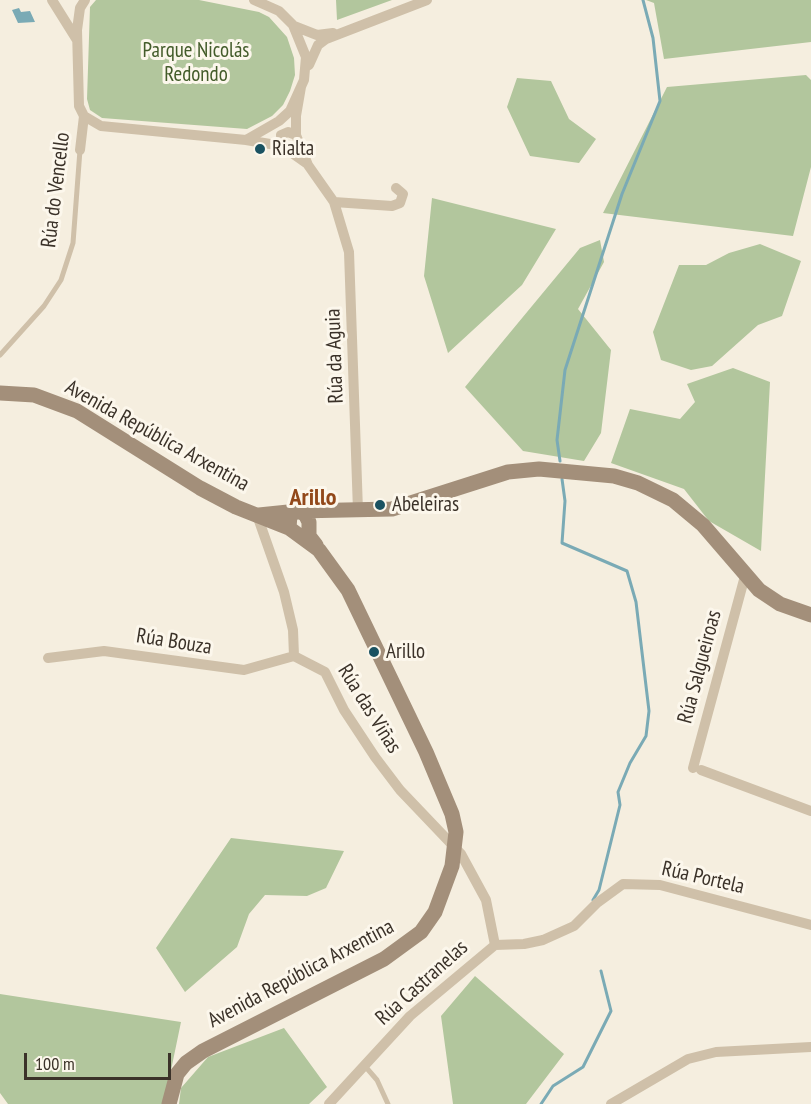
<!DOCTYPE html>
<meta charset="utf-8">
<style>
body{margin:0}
#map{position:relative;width:811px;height:1104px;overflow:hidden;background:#f5eedf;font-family:"PT Sans Narrow",sans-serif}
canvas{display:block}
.scale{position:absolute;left:24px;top:1053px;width:147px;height:27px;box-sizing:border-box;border:3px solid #3b3229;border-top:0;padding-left:8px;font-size:18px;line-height:21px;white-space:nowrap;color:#3b3229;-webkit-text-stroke:4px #fcf7ec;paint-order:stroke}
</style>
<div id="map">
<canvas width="811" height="1104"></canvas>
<div class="scale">100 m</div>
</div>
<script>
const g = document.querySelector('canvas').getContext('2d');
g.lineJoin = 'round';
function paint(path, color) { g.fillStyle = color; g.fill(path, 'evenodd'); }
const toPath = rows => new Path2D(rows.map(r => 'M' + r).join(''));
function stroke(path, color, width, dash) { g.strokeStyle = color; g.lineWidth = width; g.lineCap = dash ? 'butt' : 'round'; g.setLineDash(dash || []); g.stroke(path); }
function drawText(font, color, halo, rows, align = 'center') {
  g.font = font + ' "PT Sans Narrow",sans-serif'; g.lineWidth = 6; g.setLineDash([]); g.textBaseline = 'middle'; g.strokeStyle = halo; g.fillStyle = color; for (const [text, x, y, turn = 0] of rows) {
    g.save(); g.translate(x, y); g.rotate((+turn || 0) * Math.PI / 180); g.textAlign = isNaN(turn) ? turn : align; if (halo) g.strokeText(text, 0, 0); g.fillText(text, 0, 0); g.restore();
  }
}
const green = toPath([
 [96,0,199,0,259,12,269,17,287,37,294,58,295,75,290,91,283,105,272,116,247,129,102,118,90,110,87,99,90,7],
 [336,0,392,0,337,20],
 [646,0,811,0,811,42,664,59,654,3],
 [806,75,811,80,811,167,793,236,603,213,667,87],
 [517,78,551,81,569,119,596,139,579,163,530,156,507,107],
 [432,198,556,229,522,285,448,353,424,276],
 [600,240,604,262,578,309,611,350,601,433,584,461,523,451,465,387,580,248],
 [760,244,801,261,782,316,758,325,712,366,691,370,661,360,653,332,679,265,706,265,729,253],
 [733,368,770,382,761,551,709,521,684,489,611,463,630,409,680,419,695,402,687,384],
 [231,838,344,851,326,888,307,896,265,895,249,914,237,947,185,992,156,948],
 [475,976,564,1054,526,1104,453,1104,441,1016],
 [0,994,181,1022,164,1104,8,1104,0,1093],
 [284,1028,327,1087,309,1104,179,1104,181,1088,208,1057]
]);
const water = toPath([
 [19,8,21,12,30,11,35,22,18,23,12,10]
]);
const stream = toPath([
 [560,461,557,440,565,370,622,194,660,101,653,38,643,0],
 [562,479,565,501,562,543,627,571,636,602,649,711,646,736,630,763,618,792,620,805,599,890,593,900],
 [541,1104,553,1086,583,1067,611,1011,601,971]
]);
const lane = toPath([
 [0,355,44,306,61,280,73,243,80,150],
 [364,1065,377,1080,388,1104]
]);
const street = toPath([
 [52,0,77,40],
 [85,0,80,8,77,30,79,106,84,116,101,126,246,140,282,146,306,163],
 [294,26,317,35,333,33],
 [309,65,318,45,326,39,427,0],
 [301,87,296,116,296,135,308,165,334,202,349,252,358,511],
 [246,140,279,121,290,111,304,80,306,57,293,25,279,11,254,0],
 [282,146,281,135,288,132,296,135],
 [80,150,84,116],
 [334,202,392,206,400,203,403,194,396,188],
 [257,515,284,592,293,630,294,656,325,672,344,710,375,757,400,790,461,854,486,900,495,945],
 [48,658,104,651,244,670,294,656],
 [693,768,745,576],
 [701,770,811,811],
 [495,945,524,944,543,940,574,926,597,903,623,884,660,885,811,925],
 [329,1104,410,1016,495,945],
 [611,1104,688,1059,716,1052,811,1047]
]);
const secondary = toPath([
 [0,393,34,395,77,411,200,488,236,507,289,528,319,550,348,590,426,752,452,814,456,832,452,866,435,912,421,932,384,959,203,1051,186,1063,177,1074,169,1104],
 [259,515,298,511,305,514,309,522,309,536,316,545],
 [289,528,290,515,298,511,392,509,508,472,539,469,614,476,638,483,673,500,703,525,759,590,780,604,811,615]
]);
const markers = [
 [260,149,6,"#1a5261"],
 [380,505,6,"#1a5261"],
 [374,652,6,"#1a5261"]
];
const parkNames = [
 ["Parque Nicolás",196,51],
 ["Redondo",196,75]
];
const poiNames = [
 ["Rialta",272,149],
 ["Abeleiras",392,505],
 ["Arillo",386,652]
];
const streetNames = [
 ["Rúa do Vencello",56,190,-83],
 ["Rúa da Aguia",335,356,-92],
 ["Avenida República Arxentina",157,436,29],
 ["Rúa Bouza",174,642,9],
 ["Rúa Salgueiroas",700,667,-75],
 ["Rúa das Viñas",369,709,58],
 ["Rúa Portela",703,878,13],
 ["Avenida República Arxentina",301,974,-28],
 ["Rúa Castranelas",422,983,-42]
];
const quarterNames = [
 ["Arillo",313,498]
];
paint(green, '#b2c69d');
paint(water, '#7aaab5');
stroke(stream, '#7aaab5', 3);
stroke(lane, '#cfc0a9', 5);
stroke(street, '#cfc0a9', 10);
stroke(secondary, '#a38f7a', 15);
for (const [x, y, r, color] of markers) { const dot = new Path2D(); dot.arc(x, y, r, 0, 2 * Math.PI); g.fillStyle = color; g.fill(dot); stroke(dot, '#fcf7ec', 2); }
drawText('21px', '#435c2a', '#fcf7ec', parkNames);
drawText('21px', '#3b3229', '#fcf7ec', poiNames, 'left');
drawText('21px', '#3b3229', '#fcf7ec', streetNames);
drawText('bold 24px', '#92481a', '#fcf7ec', quarterNames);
</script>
